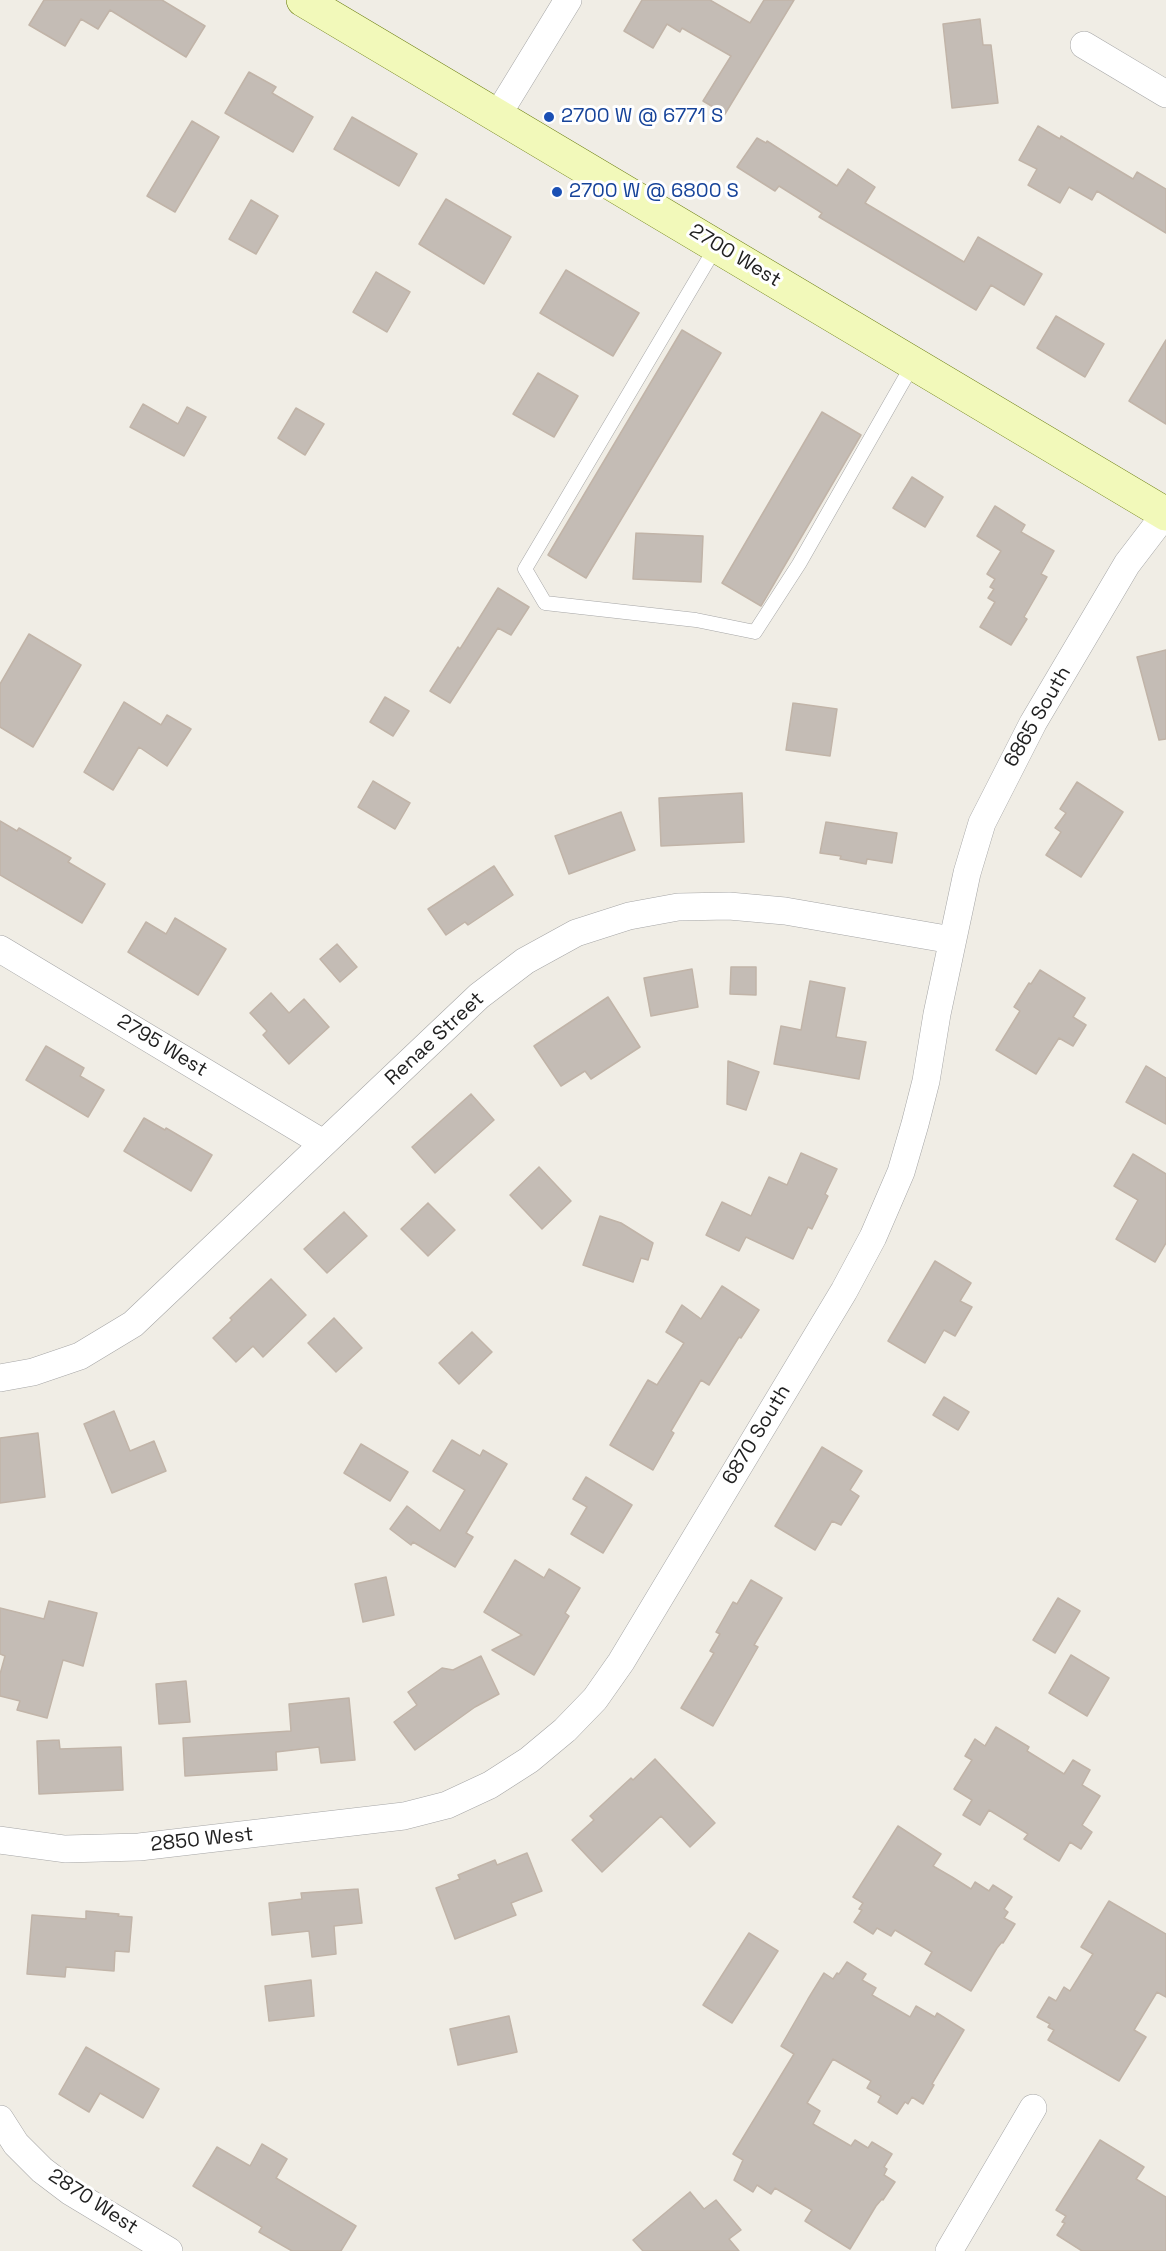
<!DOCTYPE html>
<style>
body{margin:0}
canvas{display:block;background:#f0ede5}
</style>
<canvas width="1166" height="2251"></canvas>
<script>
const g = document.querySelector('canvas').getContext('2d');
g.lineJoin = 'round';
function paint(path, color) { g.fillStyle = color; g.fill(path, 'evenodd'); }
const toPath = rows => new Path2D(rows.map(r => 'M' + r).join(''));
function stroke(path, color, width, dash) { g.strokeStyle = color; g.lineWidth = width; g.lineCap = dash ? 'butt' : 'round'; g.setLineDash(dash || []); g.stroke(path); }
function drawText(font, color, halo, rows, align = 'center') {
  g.font = font + ' "Space Grotesk",sans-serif'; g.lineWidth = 6; g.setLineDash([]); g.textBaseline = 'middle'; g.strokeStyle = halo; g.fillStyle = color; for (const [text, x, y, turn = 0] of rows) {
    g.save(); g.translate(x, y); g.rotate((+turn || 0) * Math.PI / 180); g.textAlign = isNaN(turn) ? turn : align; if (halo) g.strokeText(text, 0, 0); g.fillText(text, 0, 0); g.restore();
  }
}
const building = toPath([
 [44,0,162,0,205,26,186,57,110,10,98,29,81,19,65,46,29,25,44,0],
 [642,0,710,0,750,23,764,0,794,0,725,114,703,101,731,56,682,28,680,32,667,24,653,48,624,31,642,0],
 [980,19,983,45,991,45,998,103,952,108,943,24,980,19],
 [249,72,276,87,272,93,313,117,293,152,225,113,249,72],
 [352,117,417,154,399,186,334,149,352,117],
 [192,121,219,137,175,212,147,196,192,121],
 [1038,126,1060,139,1061,136,1133,179,1137,172,1166,189,1166,233,1097,191,1092,200,1069,187,1060,203,1028,185,1037,169,1019,160,1038,126],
 [757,138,766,143,767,141,837,186,848,169,875,187,865,203,964,262,978,237,1042,274,1024,305,991,285,976,310,819,217,822,213,779,186,775,191,737,167,757,138],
 [446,199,511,237,484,284,419,244,446,199],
 [251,200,278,216,256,254,229,239,251,200],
 [566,270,639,313,613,356,540,313,566,270],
 [376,272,410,292,387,332,353,312,376,272],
 [1056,316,1104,344,1085,377,1037,348,1056,316],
 [682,330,721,353,586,578,548,555,682,330],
 [1166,340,1166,424,1129,401,1166,340],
 [538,373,578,396,554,437,513,414,538,373],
 [143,404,178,424,187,407,206,417,184,456,130,427,143,404],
 [296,408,324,424,305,455,278,438,296,408],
 [822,412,861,435,761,606,722,583,822,412],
 [912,477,943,497,925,527,893,508,912,477],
 [995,506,1025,525,1021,532,1054,551,1041,574,1047,577,1024,617,1027,619,1011,645,980,627,995,602,988,598,994,589,990,587,995,579,987,574,1001,551,977,536,995,506],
 [636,533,703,536,701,582,633,579,636,533],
 [498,588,529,607,511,635,498,628,450,703,430,691,458,647,460,649,498,588],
 [29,634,81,665,33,747,0,727,0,684,29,634],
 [1166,650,1166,739,1159,740,1137,657,1166,650],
 [385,697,409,711,393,736,370,722,385,697],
 [124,702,161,725,167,715,191,729,167,766,139,747,113,790,84,772,124,702],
 [793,703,837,709,830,756,786,750,793,703],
 [373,781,410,803,395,829,358,807,373,781],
 [1077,782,1123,812,1081,877,1046,855,1061,832,1055,828,1066,813,1060,809,1077,782],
 [742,793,744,842,661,846,659,798,742,793],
 [621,812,635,850,569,874,555,836,621,812],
 [0,821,17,831,19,828,71,858,68,862,105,884,82,923,0,875,0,821],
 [826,822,897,833,892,863,867,859,866,864,840,859,841,856,820,853,826,822],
 [494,866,513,895,468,925,465,922,446,935,428,909,494,866],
 [175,918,226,949,198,995,128,952,146,922,166,934,175,918],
 [337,944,357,967,340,982,320,959,337,944],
 [731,967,756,967,756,995,730,994,731,967],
 [692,969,698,1007,651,1016,644,978,692,969],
 [1040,970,1085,998,1073,1017,1086,1025,1073,1046,1059,1038,1036,1074,996,1050,1020,1011,1014,1007,1029,983,1031,984,1040,970],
 [810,981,845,988,836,1037,866,1042,859,1079,774,1064,781,1026,801,1030,810,981],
 [271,993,289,1013,304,999,329,1027,289,1064,263,1035,267,1031,250,1013,271,993],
 [608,997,640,1047,591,1079,585,1071,561,1086,534,1046,608,997],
 [46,1046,84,1068,80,1076,104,1090,88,1117,26,1080,46,1046],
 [728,1061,759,1072,746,1110,727,1104,728,1061],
 [1146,1066,1166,1078,1166,1124,1126,1102,1146,1066],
 [471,1094,494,1120,435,1173,412,1147,471,1094],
 [144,1118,165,1130,166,1128,212,1155,191,1191,124,1151,144,1118],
 [801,1153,837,1169,825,1194,828,1196,812,1229,808,1227,793,1259,746,1237,739,1251,706,1235,722,1202,751,1216,769,1177,787,1185,801,1153],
 [1133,1154,1166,1174,1166,1243,1155,1262,1116,1239,1138,1200,1114,1186,1133,1154],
 [539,1167,571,1201,542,1229,510,1195,539,1167],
 [428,1203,455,1230,428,1256,401,1229,428,1203],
 [344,1212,367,1236,327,1273,304,1249,344,1212],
 [600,1216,621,1223,653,1243,648,1260,641,1258,633,1282,583,1265,600,1216],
 [935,1261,971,1283,960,1301,972,1307,955,1336,944,1330,925,1363,888,1341,935,1261],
 [271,1279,306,1315,263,1357,253,1346,236,1362,213,1338,232,1320,230,1318,271,1279],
 [722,1286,759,1310,741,1338,739,1337,709,1385,701,1380,671,1431,674,1433,653,1470,610,1445,648,1380,657,1385,684,1343,666,1332,682,1305,701,1319,722,1286],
 [334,1318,362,1348,336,1372,308,1343,334,1318],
 [472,1332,492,1352,459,1384,439,1363,472,1332],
 [944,1397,969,1412,958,1430,933,1415,944,1397],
 [114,1411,130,1451,154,1441,166,1471,112,1493,84,1424,114,1411],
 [38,1433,45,1497,0,1503,0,1438,38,1433],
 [452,1440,480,1456,483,1450,507,1464,466,1533,473,1537,455,1567,413,1542,411,1545,390,1529,407,1506,440,1531,465,1490,433,1471,452,1440],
 [361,1444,408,1472,390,1501,344,1473,361,1444],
 [822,1447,862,1471,850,1490,859,1496,841,1525,832,1521,815,1550,775,1526,822,1447],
 [586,1477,632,1505,603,1553,571,1534,587,1507,573,1499,586,1477],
 [515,1560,544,1578,549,1569,580,1588,565,1613,569,1616,534,1675,492,1650,522,1635,484,1612,515,1560],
 [386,1577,394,1615,363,1622,355,1584,386,1577],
 [751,1580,782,1598,754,1645,758,1647,713,1726,681,1708,714,1653,710,1651,720,1634,716,1632,733,1602,737,1604,751,1580],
 [1058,1598,1080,1611,1055,1653,1033,1640,1058,1598],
 [49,1601,97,1613,83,1666,63,1660,47,1718,17,1710,20,1701,0,1696,0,1674,5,1656,0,1654,0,1608,44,1619,49,1601],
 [1071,1655,1109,1678,1087,1716,1049,1693,1071,1655],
 [481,1656,499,1694,475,1707,415,1750,394,1722,417,1705,408,1692,442,1668,453,1670,481,1656],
 [186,1681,190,1722,159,1724,156,1684,186,1681],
 [349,1698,355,1760,321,1763,319,1747,276,1752,277,1770,185,1776,183,1738,291,1731,289,1704,349,1698],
 [996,1727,1029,1747,1027,1751,1064,1774,1073,1760,1090,1770,1082,1785,1100,1796,1082,1825,1092,1832,1081,1849,1070,1842,1059,1861,1024,1839,1028,1834,989,1810,980,1825,963,1815,972,1800,954,1789,972,1760,965,1756,975,1739,985,1746,996,1727],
 [59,1740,60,1749,121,1747,123,1790,39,1794,37,1741,59,1740],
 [655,1759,715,1823,690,1847,661,1816,602,1872,572,1840,594,1820,590,1816,631,1778,633,1780,655,1759],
 [898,1826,941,1854,933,1866,952,1877,971,1889,975,1882,989,1891,993,1885,1012,1897,1004,1909,1008,1912,1004,1918,1015,1924,1003,1943,1002,1942,997,1948,971,1991,925,1964,932,1952,895,1930,891,1936,877,1928,873,1934,854,1922,862,1910,859,1909,863,1903,853,1897,898,1826],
 [527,1853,542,1891,511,1903,516,1915,455,1939,436,1888,460,1879,458,1875,495,1860,497,1865,527,1853],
 [358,1889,362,1923,334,1926,336,1954,312,1957,309,1931,272,1935,269,1903,302,1899,301,1893,358,1889],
 [1109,1901,1166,1934,1166,1997,1157,1992,1134,2030,1146,2037,1119,2081,1048,2040,1054,2030,1048,2027,1050,2024,1037,2017,1049,1997,1056,2001,1064,1987,1070,1991,1093,1954,1081,1947,1109,1901],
 [86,1911,119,1914,118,1916,132,1917,129,1952,115,1951,114,1971,66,1967,65,1977,27,1974,32,1915,86,1919,86,1911],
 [749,1933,778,1951,732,2023,703,2005,749,1933],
 [847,1962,866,1974,862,1980,876,1988,872,1995,910,2017,916,2006,935,2017,937,2013,964,2030,936,2077,932,2084,934,2085,923,2104,912,2097,908,2104,905,2102,897,2114,878,2102,881,2096,867,2088,871,2081,833,2059,807,2103,820,2111,813,2124,851,2146,855,2140,868,2148,872,2142,892,2154,884,2167,887,2169,884,2175,895,2182,883,2200,882,2199,876,2206,850,2249,805,2221,812,2210,775,2188,771,2194,757,2185,753,2192,734,2180,743,2160,733,2154,794,2054,781,2046,808,1999,824,1973,833,1979,837,1973,839,1974,847,1962],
 [311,1980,314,2016,269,2021,265,1986,311,1980],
 [509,2016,517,2052,458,2065,450,2029,509,2016],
 [86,2047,159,2089,143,2118,100,2093,89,2112,59,2094,86,2047],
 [1100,2140,1144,2167,1136,2179,1166,2197,1166,2251,1082,2251,1057,2235,1065,2223,1062,2222,1066,2216,1056,2210,1100,2140],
 [262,2144,287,2159,276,2178,356,2226,341,2251,292,2251,259,2232,262,2227,193,2186,217,2147,250,2166,262,2144],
 [690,2192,704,2209,716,2200,741,2230,729,2239,739,2251,643,2251,633,2240,690,2192]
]);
const service = toPath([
 [717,245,525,569,545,603,696,620,755,632,799,564,913,364]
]);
const minor = toPath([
 [1084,45,1166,94],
 [497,116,568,0],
 [0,949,323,1143],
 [0,1378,33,1372,80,1356,133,1324,479,996,525,961,576,933,629,916,678,907,729,906,785,911,952,940],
 [0,1840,65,1849,139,1847,404,1816,447,1805,490,1785,529,1760,565,1730,595,1699,621,1662,844,1291,873,1237,901,1172,915,1124,926,1081,937,1014,967,873,982,823,1033,723,1127,564,1166,513],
 [0,2119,16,2144,42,2170,71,2192,169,2251],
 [949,2251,1033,2108]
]);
const secondary = toPath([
 [303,0,1166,514]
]);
const markers = [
 [549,117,6,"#1a4fb4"],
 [557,192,6,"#1a4fb4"]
];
const transitNames = [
 ["2700 W @ 6771 S",561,117],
 ["2700 W @ 6800 S",569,192]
];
const streetNames = [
 ["2700 West",735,256,31],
 ["6865 South",1038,717,-60],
 ["Renae Street",435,1039,-43],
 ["2795 West",162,1046,31],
 ["6870 South",757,1435,-59],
 ["2850 West",202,1840,-6],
 ["2870 West",93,2202,33]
];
paint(building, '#c4bcb5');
stroke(building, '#c1b4a8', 1.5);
stroke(service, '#a6a6a6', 15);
stroke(minor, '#a6a6a6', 28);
stroke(secondary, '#637606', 34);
stroke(service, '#fff', 14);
stroke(minor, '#fff', 27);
stroke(secondary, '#f2f9ba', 33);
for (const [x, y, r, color] of markers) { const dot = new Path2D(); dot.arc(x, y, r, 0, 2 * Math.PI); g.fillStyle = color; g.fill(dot); stroke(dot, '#fff', 2); }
drawText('20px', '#164399', '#fff', transitNames, 'left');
drawText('20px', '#1f1f1f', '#fff', streetNames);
</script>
